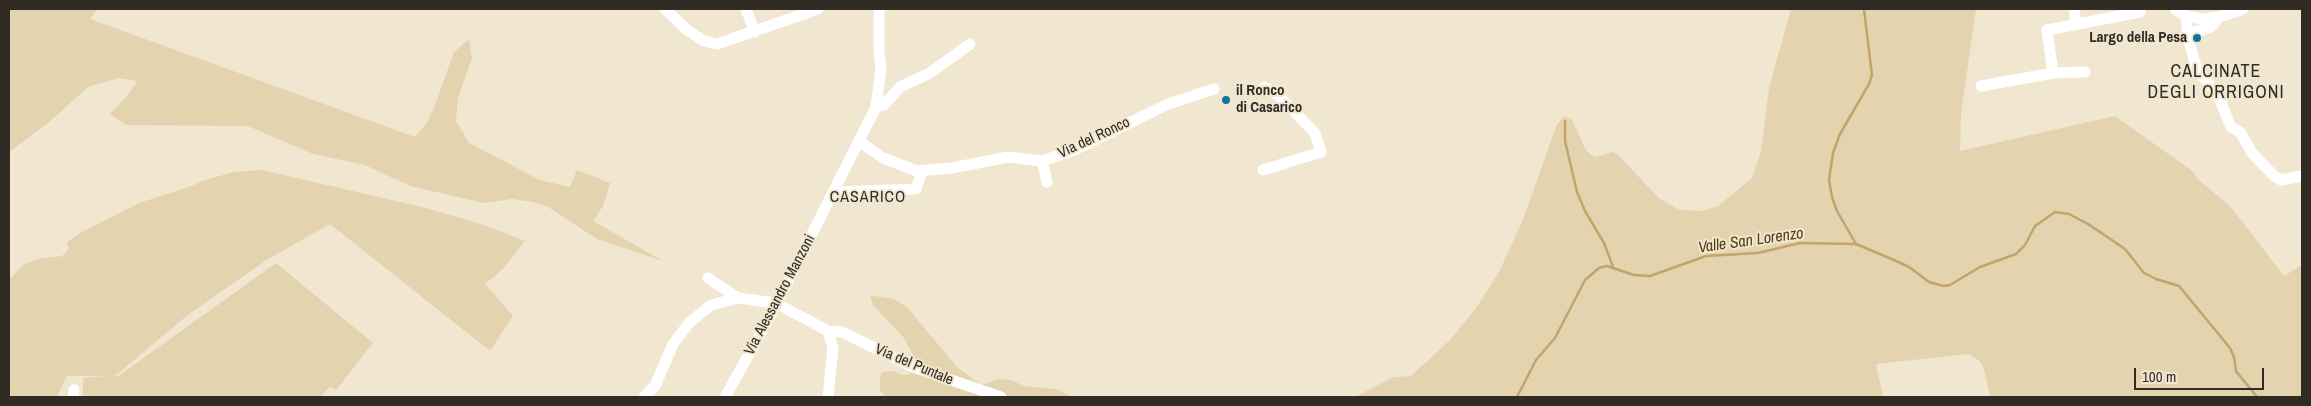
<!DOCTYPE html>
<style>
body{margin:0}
#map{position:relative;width:2311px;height:406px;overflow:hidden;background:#f1e6d0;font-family:"Archivo Narrow",sans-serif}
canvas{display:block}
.frame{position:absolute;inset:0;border:10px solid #302b23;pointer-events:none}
.scale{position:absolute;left:2134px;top:368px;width:130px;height:22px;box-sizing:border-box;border:2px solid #302b23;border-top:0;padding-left:6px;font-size:15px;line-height:18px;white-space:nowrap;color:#302b23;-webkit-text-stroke:4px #f1e6d0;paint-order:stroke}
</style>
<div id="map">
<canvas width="2311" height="406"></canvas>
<div class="frame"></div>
<div class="scale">100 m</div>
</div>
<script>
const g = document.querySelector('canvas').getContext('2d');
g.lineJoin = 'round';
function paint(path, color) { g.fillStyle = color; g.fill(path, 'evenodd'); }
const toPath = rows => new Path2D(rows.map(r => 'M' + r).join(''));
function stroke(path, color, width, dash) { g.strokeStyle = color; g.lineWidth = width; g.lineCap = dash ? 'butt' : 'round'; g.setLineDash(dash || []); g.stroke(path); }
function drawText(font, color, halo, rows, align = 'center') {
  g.font = font + ' "Archivo Narrow",sans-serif'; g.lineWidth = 4; g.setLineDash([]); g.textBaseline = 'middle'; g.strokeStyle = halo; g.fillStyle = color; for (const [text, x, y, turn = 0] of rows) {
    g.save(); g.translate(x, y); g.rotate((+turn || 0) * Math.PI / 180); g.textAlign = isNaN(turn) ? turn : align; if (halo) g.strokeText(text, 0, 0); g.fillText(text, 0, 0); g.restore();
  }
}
const green = toPath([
 [9,9,97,9,90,19,415,137,426,124,434,108,454,52,469,39,472,58,458,98,456,121,469,143,540,180,570,187,577,170,610,183,603,206,593,221,663,261,597,239,548,207,533,202,512,199,484,203,410,186,365,165,313,154,248,126,126,125,110,114,127,96,137,81,118,78,88,87,48,123,9,152],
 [1791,9,1976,9,1961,114,1960,151,2115,116,2191,170,2199,180,2231,207,2284,276,2302,265,2302,397,1985,397,1990,396,1984,369,1980,361,1968,354,1876,364,1883,397,1355,397,1394,377,1411,376,1449,341,1477,307,1499,272,1522,222,1557,124,1564,117,1567,117,1572,120,1586,150,1591,155,1596,157,1612,152,1617,154,1659,198,1679,210,1703,211,1718,206,1752,178,1761,151,1769,88],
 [262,170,422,207,481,224,525,241,502,270,485,284,513,316,490,351,330,224,268,259,189,314,115,376,117,377,276,263,373,343,336,390,330,387,320,397,93,397,83,395,83,378,105,376,67,376,57,397,9,397,9,280,24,264,38,259,62,256,69,249,67,242,82,232,139,203,189,187,205,180,234,172],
 [874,296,894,299,907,307,957,367,981,385,999,379,1011,380,1024,386,1056,389,1072,397,886,397,880,390,880,377,882,372,893,371,902,375,910,374,916,360,904,338,873,305,870,297]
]);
const stream = toPath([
 [1565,121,1565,141,1577,192,1585,211,1604,243,1613,267],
 [1856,244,1837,211,1832,197,1829,180,1833,153,1840,134,1869,84,1872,75,1864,9],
 [1517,397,1536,360,1555,338,1585,280,1599,268,1607,266,1634,275,1650,276,1706,256,1758,253,1800,243,1856,244,1894,260,1909,267,1929,282,1944,286,1950,285,1980,267,2016,254,2025,245,2035,226,2055,212,2069,214,2088,224,2125,249,2144,273,2156,279,2179,286,2230,348,2234,357,2236,371,2257,397]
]);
const minor = toPath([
 [665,9,687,30,704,41,717,44,818,9],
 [746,9,755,32],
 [2074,9,2076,24],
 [2175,9,2186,16,2202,19,2219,17,2243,9],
 [2186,16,2188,38,2197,70,2217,93,2231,127,2240,132,2252,153,2274,176,2281,180,2302,176],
 [2188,34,2211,27,2219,17],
 [2053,73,2085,72],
 [1981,86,2053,73,2047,30,2140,12,2140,9],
 [876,107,884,105,900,87,930,73,970,44],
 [859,141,883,158,917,171,952,168,1008,157,1042,161,1072,151,1168,104,1214,89],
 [1042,161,1047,182],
 [1263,170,1321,152,1315,133,1278,95,1264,87],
 [835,192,916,189,922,171],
 [708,278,738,298],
 [828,331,842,332,913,367,1001,397],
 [73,397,74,390],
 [644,397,655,386,673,344,689,323,711,305,738,298,776,303,828,331,833,348,828,397],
 [725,397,774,309,876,107,881,68,879,53,879,9]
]);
const markers = [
 [2197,38,5,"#1075a1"],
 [1226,100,5,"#1075a1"]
];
const poiNames = [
 ["Largo della Pesa",2187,38],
 ["il Ronco",1236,91,"left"],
 ["di Casarico",1236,108,"left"]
];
const streetNames = [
 ["Via del Ronco",1094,138,-25],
 ["Via Alessandro Manzoni",780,295,-62],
 ["Via del Puntale",914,365,23]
];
const neighbourhoodNames = [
 ["CASARICO",868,198]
];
const waterNames = [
 ["Valle San Lorenzo",1751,241,-8]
];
const quarterNames = [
 ["CALCINATE",2216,72],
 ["DEGLI ORRIGONI",2216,93]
];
paint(green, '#e4d3af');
stroke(stream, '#c1a56a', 2.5);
stroke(minor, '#fff', 11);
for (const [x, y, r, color] of markers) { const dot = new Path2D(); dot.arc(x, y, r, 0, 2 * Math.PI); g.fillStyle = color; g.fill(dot); stroke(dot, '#f1e6d0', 2); }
drawText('bold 15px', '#302b23', '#f1e6d0', poiNames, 'right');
drawText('15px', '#302b23', '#f1e6d0', streetNames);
g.letterSpacing = '1px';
drawText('16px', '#302b23', '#f1e6d0', neighbourhoodNames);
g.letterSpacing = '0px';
drawText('italic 16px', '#533f10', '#f1e6d0', waterNames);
g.letterSpacing = '1px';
drawText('18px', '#302b23', '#f1e6d0', quarterNames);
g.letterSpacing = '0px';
</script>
